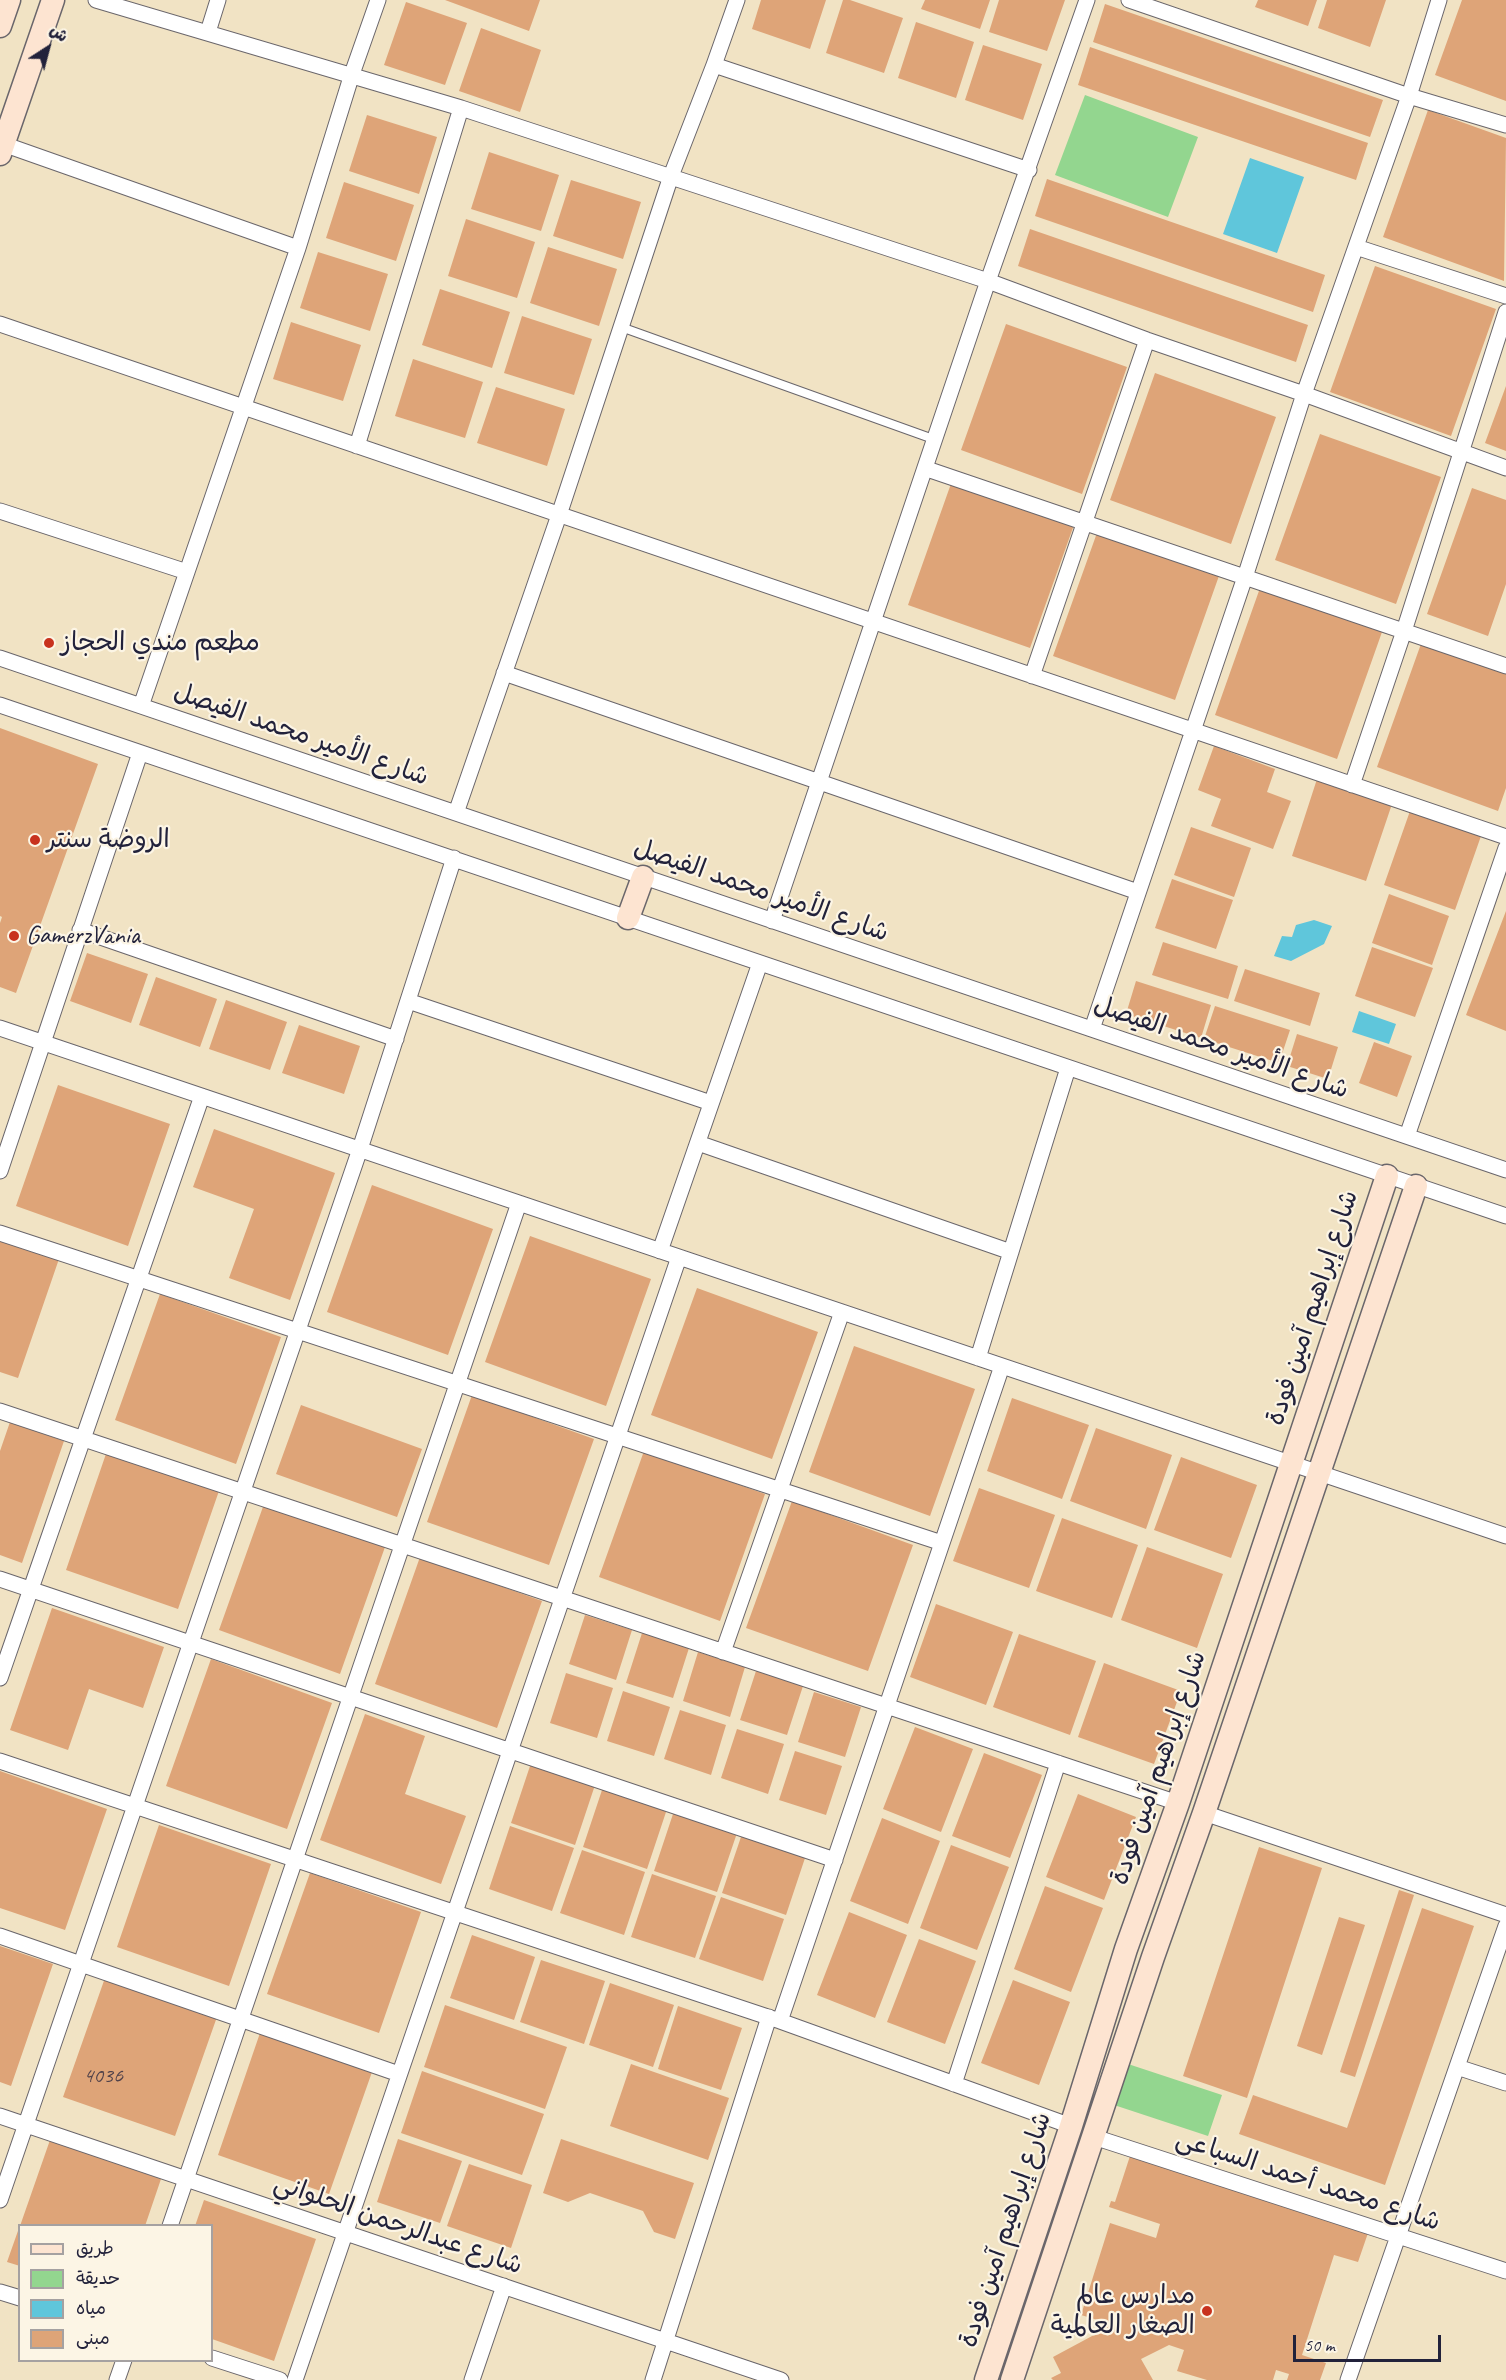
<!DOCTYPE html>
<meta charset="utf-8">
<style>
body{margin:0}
#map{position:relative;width:1506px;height:2380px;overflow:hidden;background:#f1e3c4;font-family:Caveat,"Playpen Sans Arabic",sans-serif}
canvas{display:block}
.legend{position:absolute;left:18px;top:2224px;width:195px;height:138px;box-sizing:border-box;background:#fcf5e5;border:2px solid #a5a1a1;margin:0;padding:8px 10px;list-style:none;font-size:18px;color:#22223b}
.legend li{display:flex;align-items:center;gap:12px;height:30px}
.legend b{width:30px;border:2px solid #a5a1a1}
.north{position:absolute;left:18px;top:18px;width:60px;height:60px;-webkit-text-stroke:4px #fcf5e5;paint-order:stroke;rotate:36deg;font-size:16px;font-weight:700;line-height:24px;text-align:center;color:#22223b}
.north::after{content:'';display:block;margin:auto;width:21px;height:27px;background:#22223b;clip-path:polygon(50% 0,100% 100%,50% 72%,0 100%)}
.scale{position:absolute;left:1293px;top:2335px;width:148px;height:27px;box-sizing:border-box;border:3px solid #22223b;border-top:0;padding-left:8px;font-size:18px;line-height:21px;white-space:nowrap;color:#22223b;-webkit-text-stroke:4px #fcf5e5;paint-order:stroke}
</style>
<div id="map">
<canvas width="1506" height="2380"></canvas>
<ul class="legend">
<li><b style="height:8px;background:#fde4d1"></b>طريق</li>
<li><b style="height:16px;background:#93d68f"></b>حديقة</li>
<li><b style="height:16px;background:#5fc6db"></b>مياه</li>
<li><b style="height:16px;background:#dea478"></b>مبنى</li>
</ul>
<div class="north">ش</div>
<div class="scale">50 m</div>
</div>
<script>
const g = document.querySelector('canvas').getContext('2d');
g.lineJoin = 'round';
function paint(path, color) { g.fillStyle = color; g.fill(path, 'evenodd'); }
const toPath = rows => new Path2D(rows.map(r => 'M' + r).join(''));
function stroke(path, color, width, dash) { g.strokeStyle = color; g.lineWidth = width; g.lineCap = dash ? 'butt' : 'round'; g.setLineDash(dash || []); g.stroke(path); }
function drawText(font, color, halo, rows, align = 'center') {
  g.font = font + ' Caveat,"Playpen Sans Arabic",sans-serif'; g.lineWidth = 4.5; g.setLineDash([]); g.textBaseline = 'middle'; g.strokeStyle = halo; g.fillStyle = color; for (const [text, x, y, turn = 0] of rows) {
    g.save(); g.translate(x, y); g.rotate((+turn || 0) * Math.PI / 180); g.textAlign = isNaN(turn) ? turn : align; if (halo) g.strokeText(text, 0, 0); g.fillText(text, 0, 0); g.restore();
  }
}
const green = toPath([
 [1085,95,1198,137,1168,217,1055,175],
 [1122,2062,1222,2095,1208,2136,1108,2103]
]);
const water = toPath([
 [1250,158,1304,177,1277,253,1223,234],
 [1314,920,1332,926,1324,944,1291,961,1274,956,1282,936,1292,937,1296,925],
 [1359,1011,1396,1024,1389,1044,1352,1032]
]);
const building = toPath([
 [445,0,540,0,529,31],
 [761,0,826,0,810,49,752,29],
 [843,0,850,0,903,18,884,73,826,53],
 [925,0,990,0,980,29,921,9],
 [999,0,1065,0,1047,51,989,32],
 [1258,0,1317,0,1308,26,1255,7],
 [1327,0,1386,0,1370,47,1318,28],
 [1462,0,1506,0,1506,101,1435,75],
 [406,2,467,23,445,85,384,65],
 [1105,4,1383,100,1370,137,1093,42],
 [916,22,974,42,956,98,898,78],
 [481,28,541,50,520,112,459,91],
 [983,45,1042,64,1023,120,965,100],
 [1090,47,1368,143,1356,180,1078,85],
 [1428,110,1506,138,1504,281,1383,237],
 [367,115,437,137,419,194,349,171],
 [489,152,559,175,541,231,471,209],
 [1047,179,1325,275,1313,312,1035,216],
 [571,180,641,202,623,259,553,236],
 [344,182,414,205,396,261,326,238],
 [466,219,535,242,517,298,448,276],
 [1030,229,1308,325,1296,362,1018,266],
 [548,247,617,269,599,326,530,303],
 [318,252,388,274,370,331,300,308],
 [1375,266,1496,309,1451,436,1330,392],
 [440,289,510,312,492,368,422,345],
 [522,316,592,339,574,395,504,373],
 [291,322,361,345,343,401,273,379],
 [1006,324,1127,367,1082,494,961,450],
 [413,359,483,382,465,438,395,416],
 [1155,373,1276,417,1231,544,1110,500],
 [1506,386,1506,451,1485,443],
 [496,387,565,409,547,466,477,443],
 [1320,434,1441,477,1396,604,1275,560],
 [953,478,1075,522,1030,648,908,605],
 [1472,488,1506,500,1506,584,1488,636,1427,614],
 [1098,530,1220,573,1175,700,1053,656],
 [1260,588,1382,632,1337,759,1215,715],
 [1422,641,1506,671,1506,788,1498,811,1377,767],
 [0,728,98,764,16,993,0,987,0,923,2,917,0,916],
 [1214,746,1275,769,1267,792,1291,801,1273,849,1211,826,1221,799,1198,790],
 [1317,779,1392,804,1366,881,1292,856],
 [1410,811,1481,836,1455,910,1384,885],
 [1191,827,1251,848,1234,897,1174,875],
 [1172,879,1233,900,1216,949,1155,928],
 [1389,894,1449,916,1432,965,1372,943],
 [1506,911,1506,1031,1466,1015],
 [1163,942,1238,966,1228,999,1152,975],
 [1372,947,1433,968,1415,1017,1355,996],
 [87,953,148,974,131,1023,70,1001],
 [1245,969,1320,993,1310,1026,1234,1001],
 [156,977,217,999,200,1047,139,1025],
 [1136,981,1211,1005,1201,1038,1126,1014],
 [226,1000,287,1022,270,1070,209,1049],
 [1215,1006,1290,1030,1279,1063,1204,1039],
 [299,1025,360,1046,344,1094,282,1073],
 [1297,1034,1338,1047,1328,1079,1287,1066],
 [1374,1042,1412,1056,1397,1097,1359,1083],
 [58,1085,170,1124,128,1246,16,1206],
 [214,1129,335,1173,290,1300,229,1278,254,1209,193,1187],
 [372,1185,493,1229,448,1355,327,1312],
 [2,1236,60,1256,18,1378,0,1372,0,1242],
 [530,1236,651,1279,606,1406,485,1362],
 [697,1288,818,1332,772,1459,651,1415],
 [160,1294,281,1337,236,1464,115,1420],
 [854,1346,975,1389,930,1516,809,1472],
 [472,1395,594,1439,549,1565,427,1522],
 [1012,1398,1089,1425,1062,1499,987,1471],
 [301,1405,422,1449,397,1517,276,1474],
 [10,1422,64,1441,22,1563,0,1555,0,1451],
 [1096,1428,1172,1455,1146,1529,1070,1501],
 [108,1448,220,1488,178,1609,66,1570],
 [644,1451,765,1494,720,1621,599,1577],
 [1181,1457,1257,1485,1231,1558,1154,1530],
 [979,1488,1055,1515,1029,1588,953,1561],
 [792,1501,913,1545,868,1671,746,1628],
 [264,1504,385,1547,340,1674,219,1630],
 [1062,1518,1138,1545,1112,1618,1036,1591],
 [1147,1547,1223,1574,1197,1648,1121,1620],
 [420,1557,542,1601,497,1728,375,1684],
 [936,1604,1013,1632,986,1705,910,1677],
 [52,1608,164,1647,143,1708,89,1689,68,1750,10,1730],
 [585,1615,632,1630,616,1680,569,1664],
 [642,1633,689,1648,673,1698,626,1683],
 [1019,1634,1096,1661,1070,1735,993,1707],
 [698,1652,745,1667,730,1717,683,1701],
 [211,1659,332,1703,287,1829,166,1786],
 [1104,1663,1181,1691,1154,1764,1078,1737],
 [756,1671,803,1686,787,1735,740,1720],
 [566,1673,613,1688,597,1738,550,1723],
 [623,1691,670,1707,654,1756,607,1741],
 [814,1692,861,1707,845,1757,798,1742],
 [680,1710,726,1725,711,1775,664,1759],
 [365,1714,425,1736,405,1794,466,1816,441,1884,320,1840],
 [915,1727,973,1749,941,1832,883,1809],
 [737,1729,784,1744,768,1794,721,1778],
 [795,1751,842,1766,826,1815,779,1800],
 [984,1753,1042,1775,1010,1858,952,1836],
 [532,1760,596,1782,575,1845,511,1823],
 [0,1771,107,1809,65,1930,0,1908],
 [604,1784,668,1806,647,1869,583,1847],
 [1078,1794,1136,1817,1104,1900,1046,1877],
 [675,1808,738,1830,717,1892,654,1871],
 [882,1818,940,1841,908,1924,850,1901],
 [159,1825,271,1864,229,1986,117,1947],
 [510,1826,574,1848,552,1911,489,1889],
 [743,1831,807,1852,786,1915,722,1893],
 [951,1845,1009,1867,977,1950,920,1928],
 [1259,1847,1322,1868,1247,2098,1183,2076],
 [582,1850,645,1872,624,1935,560,1913],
 [310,1873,421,1912,379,2033,267,1994],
 [652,1874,716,1896,695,1958,631,1937],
 [1045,1886,1103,1908,1071,1992,1014,1969],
 [1399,1890,1414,1895,1355,2077,1340,2072],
 [721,1897,784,1919,763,1981,699,1959],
 [1422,1908,1474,1926,1385,2185,1239,2134,1253,2095,1347,2128],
 [849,1912,907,1935,875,2018,817,1995],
 [1339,1917,1365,1925,1322,2055,1297,2046],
 [472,1935,535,1957,514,2020,450,1998],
 [919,1939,976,1961,945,2044,887,2022],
 [0,1946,53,1964,11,2086,0,2082],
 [541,1960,605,1981,584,2044,520,2022],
 [106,1975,218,2014,175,2136,63,2097],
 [1013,1980,1070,2002,1039,2085,981,2063],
 [610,1983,674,2005,653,2067,589,2045],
 [445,2005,567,2047,545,2109,424,2067],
 [678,2006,742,2028,721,2090,658,2069],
 [260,2033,372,2072,329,2194,218,2155],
 [631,2064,729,2098,708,2160,610,2126],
 [422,2071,544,2114,522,2175,401,2133],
 [398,2139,462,2161,440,2223,377,2202],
 [561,2139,694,2183,675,2239,654,2232,643,2211,590,2193,568,2202,543,2193],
 [50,2140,161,2179,145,2226,20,2226],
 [1130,2156,1368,2233,1358,2262,1334,2255,1302,2355,1326,2363,1320,2380,1287,2380,1289,2374,1276,2370,1273,2380,1207,2380,1177,2371,1184,2350,1169,2345,1141,2359,1153,2380,1053,2380,1051,2378,1061,2373,1053,2357,1107,2328,1104,2322,1081,2315,1110,2223,1156,2238,1160,2224,1109,2207,1111,2201,1115,2202],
 [469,2164,532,2185,511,2248,447,2226],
 [204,2200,316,2239,274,2361,212,2339,212,2226,195,2226],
 [19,2228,20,2228,20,2266,7,2262]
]);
const lane = toPath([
 [621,327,936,440]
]);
const street = toPath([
 [96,0,461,108,988,281,1147,340,1304,394,1506,468],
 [1129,0,1409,96,1506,125],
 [208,32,218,0],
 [714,65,1029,170],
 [3,144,298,248],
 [1356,247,1506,296],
 [0,324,1506,837],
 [357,446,461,108],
 [927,469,1506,666],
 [0,511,187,572],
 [0,658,1506,1170],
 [504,673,1138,892],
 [1032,676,1147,340],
 [0,705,1506,1216],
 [141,706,298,248,352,74,378,0],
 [1352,785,1404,631,1506,312],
 [456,813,559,515,671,176,714,65,737,0],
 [772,921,988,281,1087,0],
 [80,930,396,1039],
 [408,1001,711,1103],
 [0,1028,1506,1536],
 [1092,1029,1245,577,1304,394,1409,96,1439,0],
 [1407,1136,1506,848],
 [698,1143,1011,1252],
 [0,1171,140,753],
 [0,1233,942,1543],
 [660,1251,760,963],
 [978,1358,1068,1068],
 [0,1411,1178,1803],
 [0,1579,835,1860],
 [723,1652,842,1312],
 [0,1678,202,1096],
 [0,1761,780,2021,1071,2126],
 [1204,1813,1506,1915],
 [0,1936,399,2074],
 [780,2021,1002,1366],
 [1457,2067,1506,2083],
 [954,2084,1058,1763],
 [0,2116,781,2380],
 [1094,2137,1506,2271],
 [0,2200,360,1149,454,858],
 [170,2226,519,1203],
 [0,2292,20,2298],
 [212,2358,280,2380],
 [117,2380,124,2360],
 [295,2380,679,1257],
 [472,2380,504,2286],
 [653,2380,769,2017],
 [1348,2380,1506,1926]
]);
const secondary = toPath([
 [0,26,9,0],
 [0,154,53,0],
 [628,918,643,877],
 [986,2380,1071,2126,1126,1949,1178,1803,1387,1176],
 [1012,2380,1153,1957,1204,1813,1416,1186]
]);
const markers = [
 [49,643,6,"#c8321e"],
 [35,840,6,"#c8321e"],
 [14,936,6,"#c8321e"],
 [1207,2311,6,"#c8321e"]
];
const numberNames = [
 ["4036",103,2076]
];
const poiNames = [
 ["مطعم مندي الحجاز",61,643],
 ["الروضة سنتر",47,840],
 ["GamerzVania",26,936],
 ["مدارس عالم",1195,2296,"right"],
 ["الصغار العالمية",1195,2326,"right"]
];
const streetNames = [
 ["شارع الأمير محمد الفيصل",301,735,19],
 ["شارع الأمير محمد الفيصل",761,891,19],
 ["شارع الأمير محمد الفيصل",1221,1048,19],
 ["شارع إبراهيم آمين فودة",1313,1308,-72],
 ["شارع إبراهيم آمين فودة",1159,1768,-71],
 ["شارع محمد أحمد السباعى",1308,2181,18],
 ["شارع عبدالرحمن الحلواني",398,2225,19],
 ["شارع إبراهيم آمين فودة",1006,2230,-72]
];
paint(green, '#93d68f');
paint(water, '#5fc6db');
paint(building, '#dea478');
stroke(lane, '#6a666b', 10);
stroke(street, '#6a666b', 17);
stroke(secondary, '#6a666b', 25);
stroke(lane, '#fff', 8);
stroke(street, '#fff', 15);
stroke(secondary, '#fde4d1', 22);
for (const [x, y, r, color] of markers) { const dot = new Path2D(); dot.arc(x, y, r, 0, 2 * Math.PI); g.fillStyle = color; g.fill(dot); stroke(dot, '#fcf5e5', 2); }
drawText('22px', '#51424a', null, numberNames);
drawText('26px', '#22223b', '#fcf5e5', poiNames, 'left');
drawText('26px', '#22223b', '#fcf5e5', streetNames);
</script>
